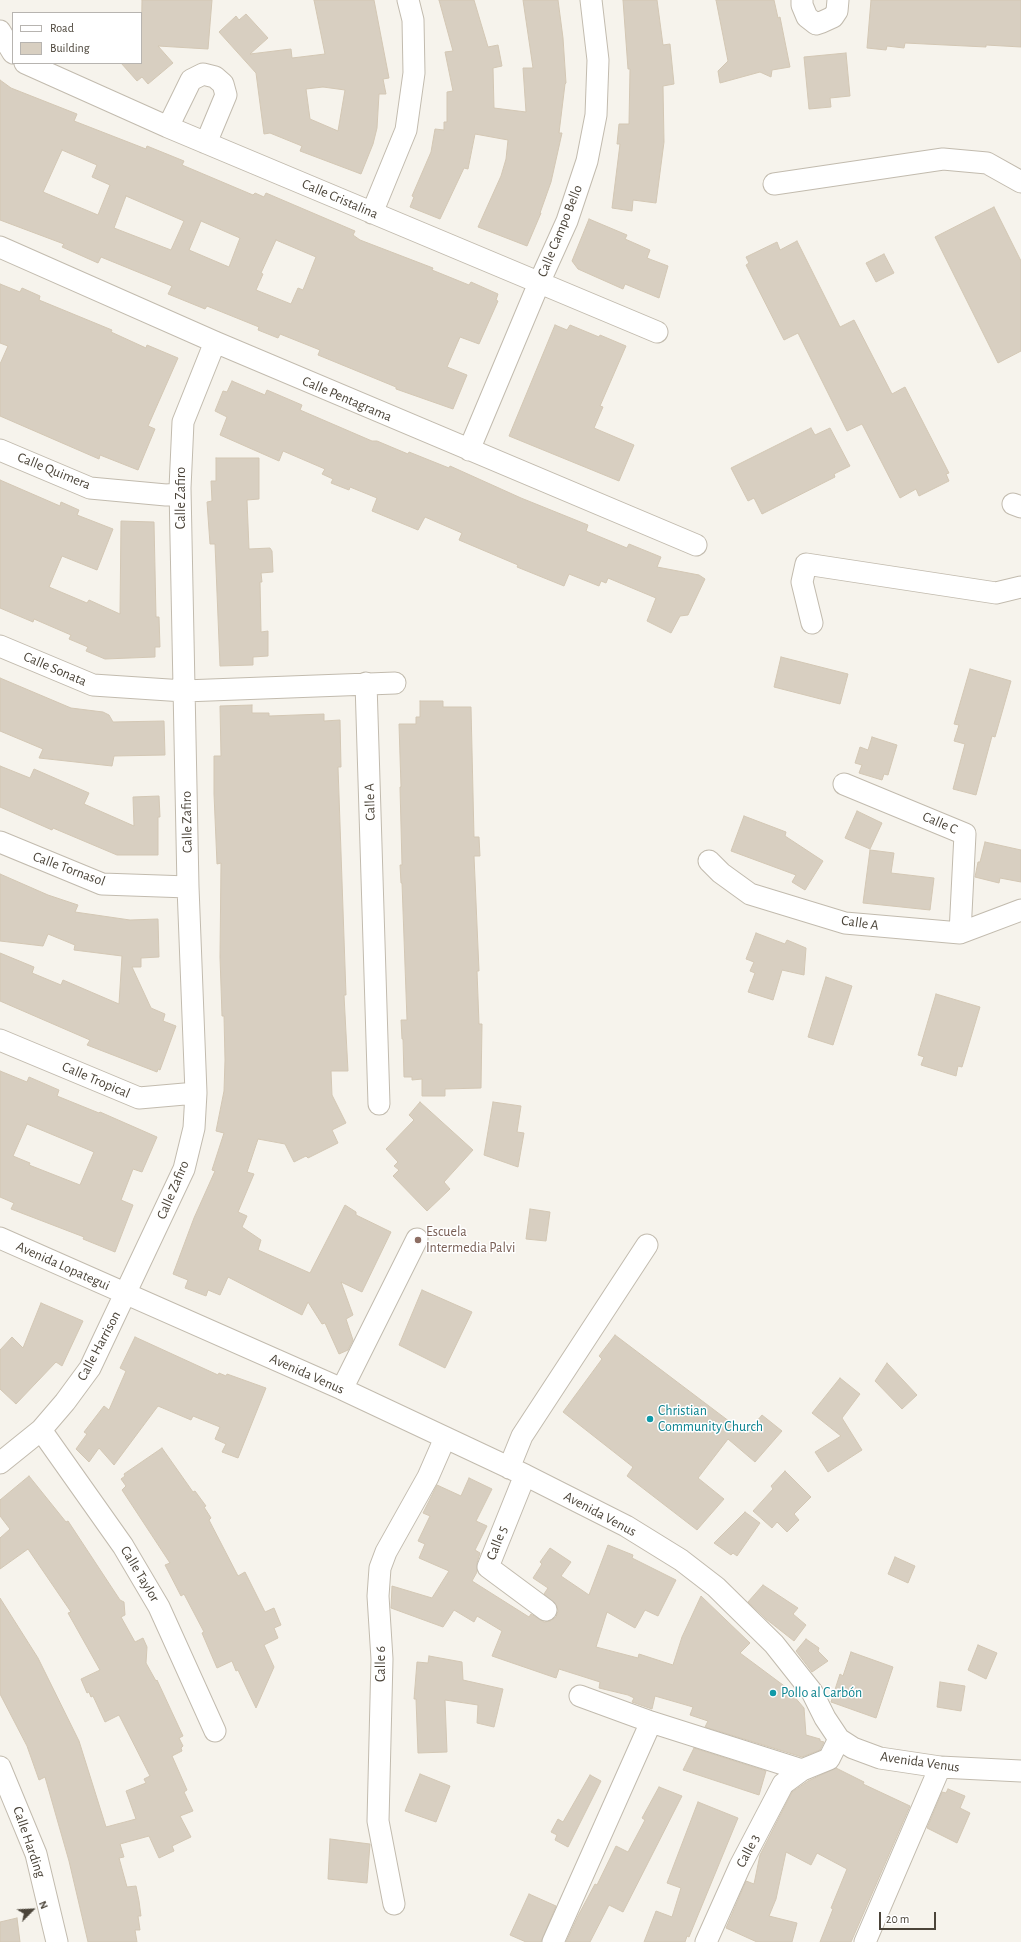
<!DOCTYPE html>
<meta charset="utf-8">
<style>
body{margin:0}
#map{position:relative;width:1021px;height:1942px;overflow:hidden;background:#f6f3ec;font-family:"Alegreya Sans",sans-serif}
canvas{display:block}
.legend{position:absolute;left:12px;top:12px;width:130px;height:52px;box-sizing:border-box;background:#fff;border:1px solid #b7b4b0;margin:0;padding:5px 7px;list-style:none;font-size:12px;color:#4b4439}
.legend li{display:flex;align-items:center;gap:8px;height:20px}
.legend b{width:20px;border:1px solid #b7b4b0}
.north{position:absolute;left:12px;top:1890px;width:40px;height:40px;-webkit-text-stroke:3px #fff;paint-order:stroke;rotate:66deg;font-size:11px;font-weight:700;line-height:16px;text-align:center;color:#4b4439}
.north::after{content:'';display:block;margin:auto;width:14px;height:18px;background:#4b4439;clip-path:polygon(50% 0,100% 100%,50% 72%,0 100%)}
.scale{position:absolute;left:879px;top:1912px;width:57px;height:18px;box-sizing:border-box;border:2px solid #4b4439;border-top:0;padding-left:5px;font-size:12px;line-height:14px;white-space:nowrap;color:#4b4439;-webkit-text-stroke:3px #fff;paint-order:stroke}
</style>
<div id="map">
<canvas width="1021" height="1942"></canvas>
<ul class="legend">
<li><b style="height:5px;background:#fff"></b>Road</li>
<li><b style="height:11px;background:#d8cfc1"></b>Building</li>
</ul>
<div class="north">N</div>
<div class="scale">20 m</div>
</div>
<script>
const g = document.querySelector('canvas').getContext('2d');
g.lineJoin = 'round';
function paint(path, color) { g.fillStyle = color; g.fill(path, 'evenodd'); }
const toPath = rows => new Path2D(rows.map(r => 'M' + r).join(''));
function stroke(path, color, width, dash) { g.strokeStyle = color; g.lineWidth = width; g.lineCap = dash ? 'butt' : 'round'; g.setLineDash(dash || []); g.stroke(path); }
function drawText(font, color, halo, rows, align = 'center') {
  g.font = font + ' "Alegreya Sans",sans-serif'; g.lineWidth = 3; g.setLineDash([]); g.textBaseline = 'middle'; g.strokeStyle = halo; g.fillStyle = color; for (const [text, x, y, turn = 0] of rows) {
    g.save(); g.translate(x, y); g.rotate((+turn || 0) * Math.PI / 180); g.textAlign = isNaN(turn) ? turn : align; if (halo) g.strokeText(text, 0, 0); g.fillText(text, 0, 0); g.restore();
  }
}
const building = toPath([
 [142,0,212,0,208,49,158,46,173,63,148,84,142,77,137,81,121,63,141,63,142,0],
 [314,0,374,0,389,78,383,79,386,94,379,94,377,128,373,144,361,174,300,151,302,146,270,133,264,134,256,73,219,32,236,16,239,20,246,14,268,38,250,54,291,49,292,58,325,54,314,0],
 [323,87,345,90,338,131,310,119,306,89,323,87],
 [439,0,474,0,488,47,498,45,502,66,493,68,494,108,526,112,523,68,533,68,523,0,558,0,563,38,566,83,565,84,559,133,562,133,551,182,540,213,541,213,527,246,478,227,501,176,506,159,508,140,475,134,468,169,464,168,440,219,410,207,414,197,412,196,431,152,435,129,444,130,444,122,447,122,447,92,453,91,445,52,453,51,439,0],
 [623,0,657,0,663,45,670,44,674,84,663,86,664,142,656,203,633,200,632,211,612,208,620,144,617,144,619,124,629,124,630,69,628,69,623,0],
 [716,0,774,0,778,18,780,17,790,67,772,70,771,77,760,72,720,83,718,71,728,61,716,0],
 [871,0,1021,0,1021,47,986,45,986,47,905,43,904,48,887,46,886,50,867,48,871,0],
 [846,53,850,96,830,98,831,107,809,109,804,57,846,53],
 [0,80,11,88,77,114,74,121,146,149,147,146,184,161,182,165,253,195,255,193,264,197,266,193,355,231,353,235,360,240,433,268,432,270,469,285,471,282,498,294,496,300,498,301,479,344,460,337,447,367,467,375,453,409,396,389,396,387,318,355,320,350,280,334,278,338,258,330,259,327,207,306,205,309,168,294,172,286,101,257,98,263,62,247,64,244,0,220,0,80],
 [62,150,97,165,92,177,110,185,98,215,43,192,62,150],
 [126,196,184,221,171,250,114,228,126,196],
 [201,221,240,238,229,267,189,250,201,221],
 [276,240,316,257,303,290,298,288,291,304,256,290,263,274,261,273,276,240],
 [994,207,1021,261,1021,351,998,363,935,237,994,207],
 [589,219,627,235,625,239,650,250,647,258,668,266,659,298,625,284,623,289,578,269,572,261,589,219],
 [797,241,840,327,854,320,892,394,905,387,949,473,946,474,949,481,919,496,916,489,900,498,862,424,847,431,798,333,784,340,746,265,749,263,746,257,777,242,780,250,797,241],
 [884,254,894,273,876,282,866,263,884,254],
 [0,284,20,292,22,288,40,296,39,300,112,330,111,332,146,348,147,345,178,358,148,426,155,429,138,470,100,455,99,459,0,416,0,364,8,346,0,343,0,284],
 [555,325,567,330,570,325,599,337,600,335,626,346,600,406,603,407,594,428,634,445,619,481,509,436,555,325],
 [232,381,265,395,267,390,302,405,300,410,372,441,377,441,408,454,409,452,449,468,450,466,521,498,588,525,586,531,627,548,629,544,661,557,657,567,699,575,705,579,688,615,680,616,671,633,647,621,656,598,608,578,606,583,601,581,599,586,569,574,564,586,517,567,518,565,459,540,462,533,425,517,418,530,372,511,377,498,350,487,349,490,331,483,333,479,322,474,325,469,283,451,279,461,220,435,227,417,215,411,223,391,227,392,232,381],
 [811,428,815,435,830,428,850,466,834,474,835,477,762,514,754,498,748,501,731,468,811,428],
 [216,458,259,458,259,499,247,500,249,549,270,548,272,551,273,572,261,573,262,582,260,582,261,632,268,631,268,656,253,657,253,665,220,666,215,544,210,544,207,502,212,501,211,481,216,481,216,458],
 [0,480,60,506,61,502,79,510,77,515,113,529,97,570,62,556,49,587,87,603,89,600,120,614,121,521,154,522,156,617,159,617,160,647,155,647,155,657,105,659,86,651,88,647,69,639,71,635,34,619,33,622,0,608,0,480],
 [781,657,848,674,840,704,774,687,781,657],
 [970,669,1011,681,995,737,992,736,976,795,953,789,965,744,954,741,959,725,954,724,970,669],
 [0,678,71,708,103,712,109,715,113,722,164,721,165,755,114,756,112,766,39,758,43,749,0,731,0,678],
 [420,701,443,701,443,707,471,707,474,837,479,837,480,856,474,856,479,971,477,971,479,1024,482,1024,481,1088,445,1089,445,1096,422,1096,422,1079,412,1080,412,1077,404,1077,403,1039,402,1039,401,1020,407,1020,402,883,401,883,400,865,402,865,400,787,401,787,399,724,416,724,416,717,420,717,420,701],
 [252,705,252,713,269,713,269,716,324,714,324,721,340,720,341,767,338,767,346,995,344,995,348,1071,331,1071,332,1095,346,1123,332,1130,338,1143,308,1158,306,1156,294,1162,285,1144,258,1139,247,1172,254,1174,238,1212,247,1216,242,1227,261,1240,258,1250,310,1273,345,1205,356,1212,356,1215,391,1232,362,1292,341,1282,353,1315,346,1319,353,1340,348,1350,339,1354,325,1323,322,1324,308,1302,302,1315,228,1277,220,1295,208,1290,206,1296,185,1288,188,1280,173,1274,194,1218,215,1171,212,1170,224,1133,216,1131,224,1091,225,1060,224,1016,222,1016,220,957,221,863,217,864,214,794,214,756,221,756,220,706,252,705],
 [872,737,897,745,888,775,884,774,882,780,859,773,862,765,855,763,860,747,868,750,872,737],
 [0,766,30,778,34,769,89,793,84,804,134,826,133,797,159,796,160,817,158,817,158,855,117,855,53,828,52,830,0,807,0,766],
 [857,811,882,823,870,849,845,838,857,811],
 [744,816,786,832,785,836,823,861,805,890,792,882,796,875,731,851,744,816],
 [985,842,1021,850,1021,882,1000,878,999,883,975,877,978,862,980,862,985,842],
 [870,850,894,853,891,873,934,878,930,910,863,903,870,850],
 [0,874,48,895,78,905,75,912,130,920,158,919,159,957,141,958,141,967,132,967,151,1008,165,1014,163,1021,176,1026,160,1070,158,1069,157,1072,87,1045,90,1040,0,1001,0,953,34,967,32,973,61,985,63,980,119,1004,122,956,74,950,75,945,48,934,43,946,0,941,0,874],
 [756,933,785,944,787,940,806,948,804,975,782,970,773,1000,748,992,755,973,750,971,754,962,746,959,756,933],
 [826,977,852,986,833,1045,808,1037,826,977],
 [936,994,980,1007,962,1067,958,1066,956,1076,921,1065,924,1057,918,1055,936,994],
 [0,1071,27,1082,29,1077,59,1090,57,1096,99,1113,100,1112,157,1137,142,1172,133,1169,121,1200,133,1205,115,1252,83,1239,84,1237,11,1209,14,1203,0,1197,0,1071],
 [27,1124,94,1152,80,1185,29,1165,30,1163,13,1156,27,1124],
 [420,1102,473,1150,444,1182,450,1189,427,1211,393,1176,399,1170,394,1166,398,1162,386,1149,414,1120,409,1115,420,1102],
 [493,1102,521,1106,517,1132,524,1133,518,1167,484,1155,493,1102],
 [530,1209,550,1212,546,1241,526,1239,530,1209],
 [422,1290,472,1312,445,1368,399,1345,422,1290],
 [41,1303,83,1321,62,1366,56,1362,16,1404,0,1389,0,1350,12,1337,23,1348,41,1303],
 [615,1335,746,1434,762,1415,782,1431,755,1462,728,1439,698,1478,724,1499,697,1530,627,1476,633,1467,563,1412,602,1359,599,1356,615,1335],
 [135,1337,218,1375,219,1373,226,1376,227,1374,266,1388,238,1458,222,1452,226,1444,215,1439,220,1427,193,1416,191,1420,158,1406,114,1465,99,1448,89,1462,76,1449,87,1434,84,1432,104,1406,109,1410,126,1371,120,1368,135,1337],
 [887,1363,917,1395,902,1409,875,1381,887,1363],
 [840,1378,860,1394,842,1418,862,1450,828,1472,815,1452,841,1436,812,1413,840,1378],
 [162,1448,193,1492,195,1491,206,1506,204,1507,211,1518,209,1520,238,1576,245,1572,265,1612,274,1608,281,1625,274,1628,278,1638,264,1645,274,1667,256,1708,238,1670,236,1671,232,1661,217,1668,202,1633,204,1632,184,1594,181,1596,165,1565,170,1563,122,1490,126,1486,121,1479,125,1476,124,1474,162,1448],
 [785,1471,811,1497,794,1514,799,1520,787,1532,777,1522,772,1528,753,1511,773,1489,771,1486,785,1471],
 [29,1476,66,1522,68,1521,120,1600,124,1602,125,1615,121,1617,135,1642,143,1638,147,1647,146,1663,156,1681,157,1680,183,1736,179,1738,183,1746,181,1748,182,1751,172,1756,187,1790,184,1792,193,1811,180,1816,191,1837,172,1846,174,1851,159,1858,149,1836,120,1844,124,1857,119,1858,127,1887,136,1886,139,1901,141,1916,138,1916,140,1930,135,1930,137,1942,88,1942,69,1861,45,1777,39,1780,27,1746,0,1694,0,1598,38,1658,79,1741,106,1827,136,1819,126,1791,146,1783,144,1779,150,1776,119,1715,105,1722,93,1696,91,1697,89,1692,87,1693,81,1679,100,1670,68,1613,71,1612,28,1549,0,1569,0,1538,10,1529,0,1516,0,1500,29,1476],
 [469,1478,492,1489,476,1521,487,1526,475,1550,480,1553,477,1563,477,1572,472,1581,529,1617,531,1614,544,1622,550,1621,556,1617,558,1611,557,1606,544,1594,548,1588,533,1578,542,1564,540,1562,550,1548,571,1562,561,1576,589,1595,608,1545,633,1555,632,1558,676,1580,658,1616,645,1610,635,1628,607,1612,596,1647,638,1658,639,1654,673,1665,682,1637,701,1596,750,1643,740,1653,787,1688,804,1708,806,1735,820,1739,820,1741,824,1742,820,1750,802,1757,705,1727,708,1721,690,1715,693,1707,655,1696,652,1709,632,1702,634,1698,628,1695,599,1688,600,1682,559,1669,556,1678,492,1656,502,1631,477,1616,474,1622,454,1610,443,1627,391,1608,392,1586,432,1598,449,1571,419,1558,425,1544,418,1541,430,1516,423,1513,437,1485,461,1496,469,1478],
 [745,1512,760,1523,737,1556,733,1553,731,1555,714,1543,745,1512],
 [895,1557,915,1566,908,1583,888,1574,895,1557],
 [763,1585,798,1608,793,1614,806,1625,794,1641,766,1619,748,1602,763,1585],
 [806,1639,819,1648,818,1651,828,1661,812,1672,796,1651,806,1639],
 [978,1645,997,1653,986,1679,968,1670,978,1645],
 [851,1652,893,1667,876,1718,831,1702,840,1674,843,1676,851,1652],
 [429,1656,462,1662,463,1680,503,1689,494,1727,477,1723,478,1705,445,1700,447,1752,418,1753,416,1699,414,1699,417,1662,428,1663,429,1656],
 [940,1682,965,1686,961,1711,937,1707,940,1682],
 [694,1748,766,1771,759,1795,683,1770,694,1748],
 [836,1768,864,1782,863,1784,910,1806,851,1942,820,1942,833,1909,831,1908,847,1869,817,1853,811,1865,786,1852,776,1899,769,1916,797,1923,792,1942,757,1942,726,1928,746,1881,754,1884,760,1855,792,1792,808,1781,836,1768],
 [420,1774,450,1786,436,1822,405,1811,420,1774],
 [590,1775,601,1781,568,1847,555,1840,557,1835,551,1832,558,1819,563,1822,590,1775],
 [659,1787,682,1796,623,1912,609,1905,590,1942,566,1942,578,1916,595,1884,597,1885,616,1846,628,1852,645,1820,642,1818,659,1787],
 [948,1789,965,1796,960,1808,970,1813,957,1843,927,1828,942,1792,946,1793,948,1789],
 [698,1802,738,1818,689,1937,687,1936,685,1942,644,1942,656,1911,672,1917,681,1888,667,1883,698,1802],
 [330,1839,370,1844,367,1883,328,1879,330,1839],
 [529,1894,556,1906,541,1942,526,1942,510,1935,529,1894],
 [17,1918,20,1942,0,1942,0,1922,17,1918]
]);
const minor = toPath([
 [802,0,802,5,807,17,816,24,822,22,833,17,837,11,838,0],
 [0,31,13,53],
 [25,63,168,127,657,332],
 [168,127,191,80,203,74,215,77,223,84,226,95,206,143],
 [774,184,943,159,987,163,1021,182],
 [372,213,406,130,414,73,413,20,408,0],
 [0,247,215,342,696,545],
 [0,450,90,488,166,495,180,494],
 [469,450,539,283,567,221,587,161,596,115,598,60,591,0],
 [1013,504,1021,507],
 [812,623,802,582,806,564,996,593,1021,587],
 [0,646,93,685,184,691,395,683],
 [366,683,379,1104],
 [844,784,965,834,960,933],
 [0,842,102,884,188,887],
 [709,861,721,873,750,894,845,923,960,933,1021,910],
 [0,1040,139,1098,196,1093],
 [0,1238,342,1389,525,1475,626,1526,681,1560,716,1587,774,1644,812,1692,825,1718,839,1739,853,1748,880,1758,940,1767,1021,1771],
 [342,1389,417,1239],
 [41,1430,123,1546,159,1607,215,1731],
 [0,1463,41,1430,65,1402,90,1368,184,1169,194,1128,196,1093,188,887,180,488,183,422,215,342],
 [509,1468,522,1436,647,1245],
 [525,1475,488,1567,546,1610],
 [580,1696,651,1722,802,1770,829,1759,839,1739],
 [0,1767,36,1854,57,1942],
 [394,1904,378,1821,382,1659,378,1596,380,1568,386,1552,428,1477,445,1438],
 [553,1942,651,1722],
 [706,1942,740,1866,783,1784,802,1770],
 [865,1942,940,1767]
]);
const markers = [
 [418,1240,4,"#8d6e63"],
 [650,1419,4,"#0f9aa8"],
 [773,1693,4,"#0f9aa8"]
];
const streetNames = [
 ["Calle Cristalina",340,199,23],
 ["Calle Campo Bello",560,231,-68],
 ["Calle Pentagrama",347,399,23],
 ["Calle Quimera",54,471,22],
 ["Calle Zafiro",181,498,-90],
 ["Calle Sonata",55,669,23],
 ["Calle A",370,802,-92],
 ["Calle Zafiro",187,822,-91],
 ["Calle C",940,823,23],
 ["Calle Tornasol",69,869,20],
 ["Calle A",860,923,8],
 ["Calle Tropical",96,1080,23],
 ["Calle Zafiro",173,1190,-67],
 ["Avenida Lopategui",63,1266,24],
 ["Calle Harrison",99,1346,-62],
 ["Avenida Venus",307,1374,24],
 ["Avenida Venus",600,1514,28],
 ["Calle 5",497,1543,-69],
 ["Calle Taylor",140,1574,59],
 ["Calle 6",381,1664,-90],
 ["Avenida Venus",920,1762,8],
 ["Calle Harding",29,1842,71],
 ["Calle 3",748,1851,-63]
];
const educationNames = [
 ["Escuela",426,1232],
 ["Intermedia Palvi",426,1248]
];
const cultureNames = [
 ["Christian",658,1411],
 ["Community Church",658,1427],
 ["Pollo al Carbón",781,1693]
];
paint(building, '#d8cfc1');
stroke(building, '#d3c7b4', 1);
stroke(minor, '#c2bbae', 23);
stroke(minor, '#fff', 21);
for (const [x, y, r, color] of markers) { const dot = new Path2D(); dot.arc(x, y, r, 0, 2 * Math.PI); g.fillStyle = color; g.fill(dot); stroke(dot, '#fff', 1.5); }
drawText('14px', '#4b4439', '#fff', streetNames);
drawText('14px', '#785e54', '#fff', educationNames, 'left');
drawText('14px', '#0d838f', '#fff', cultureNames, 'left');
</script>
